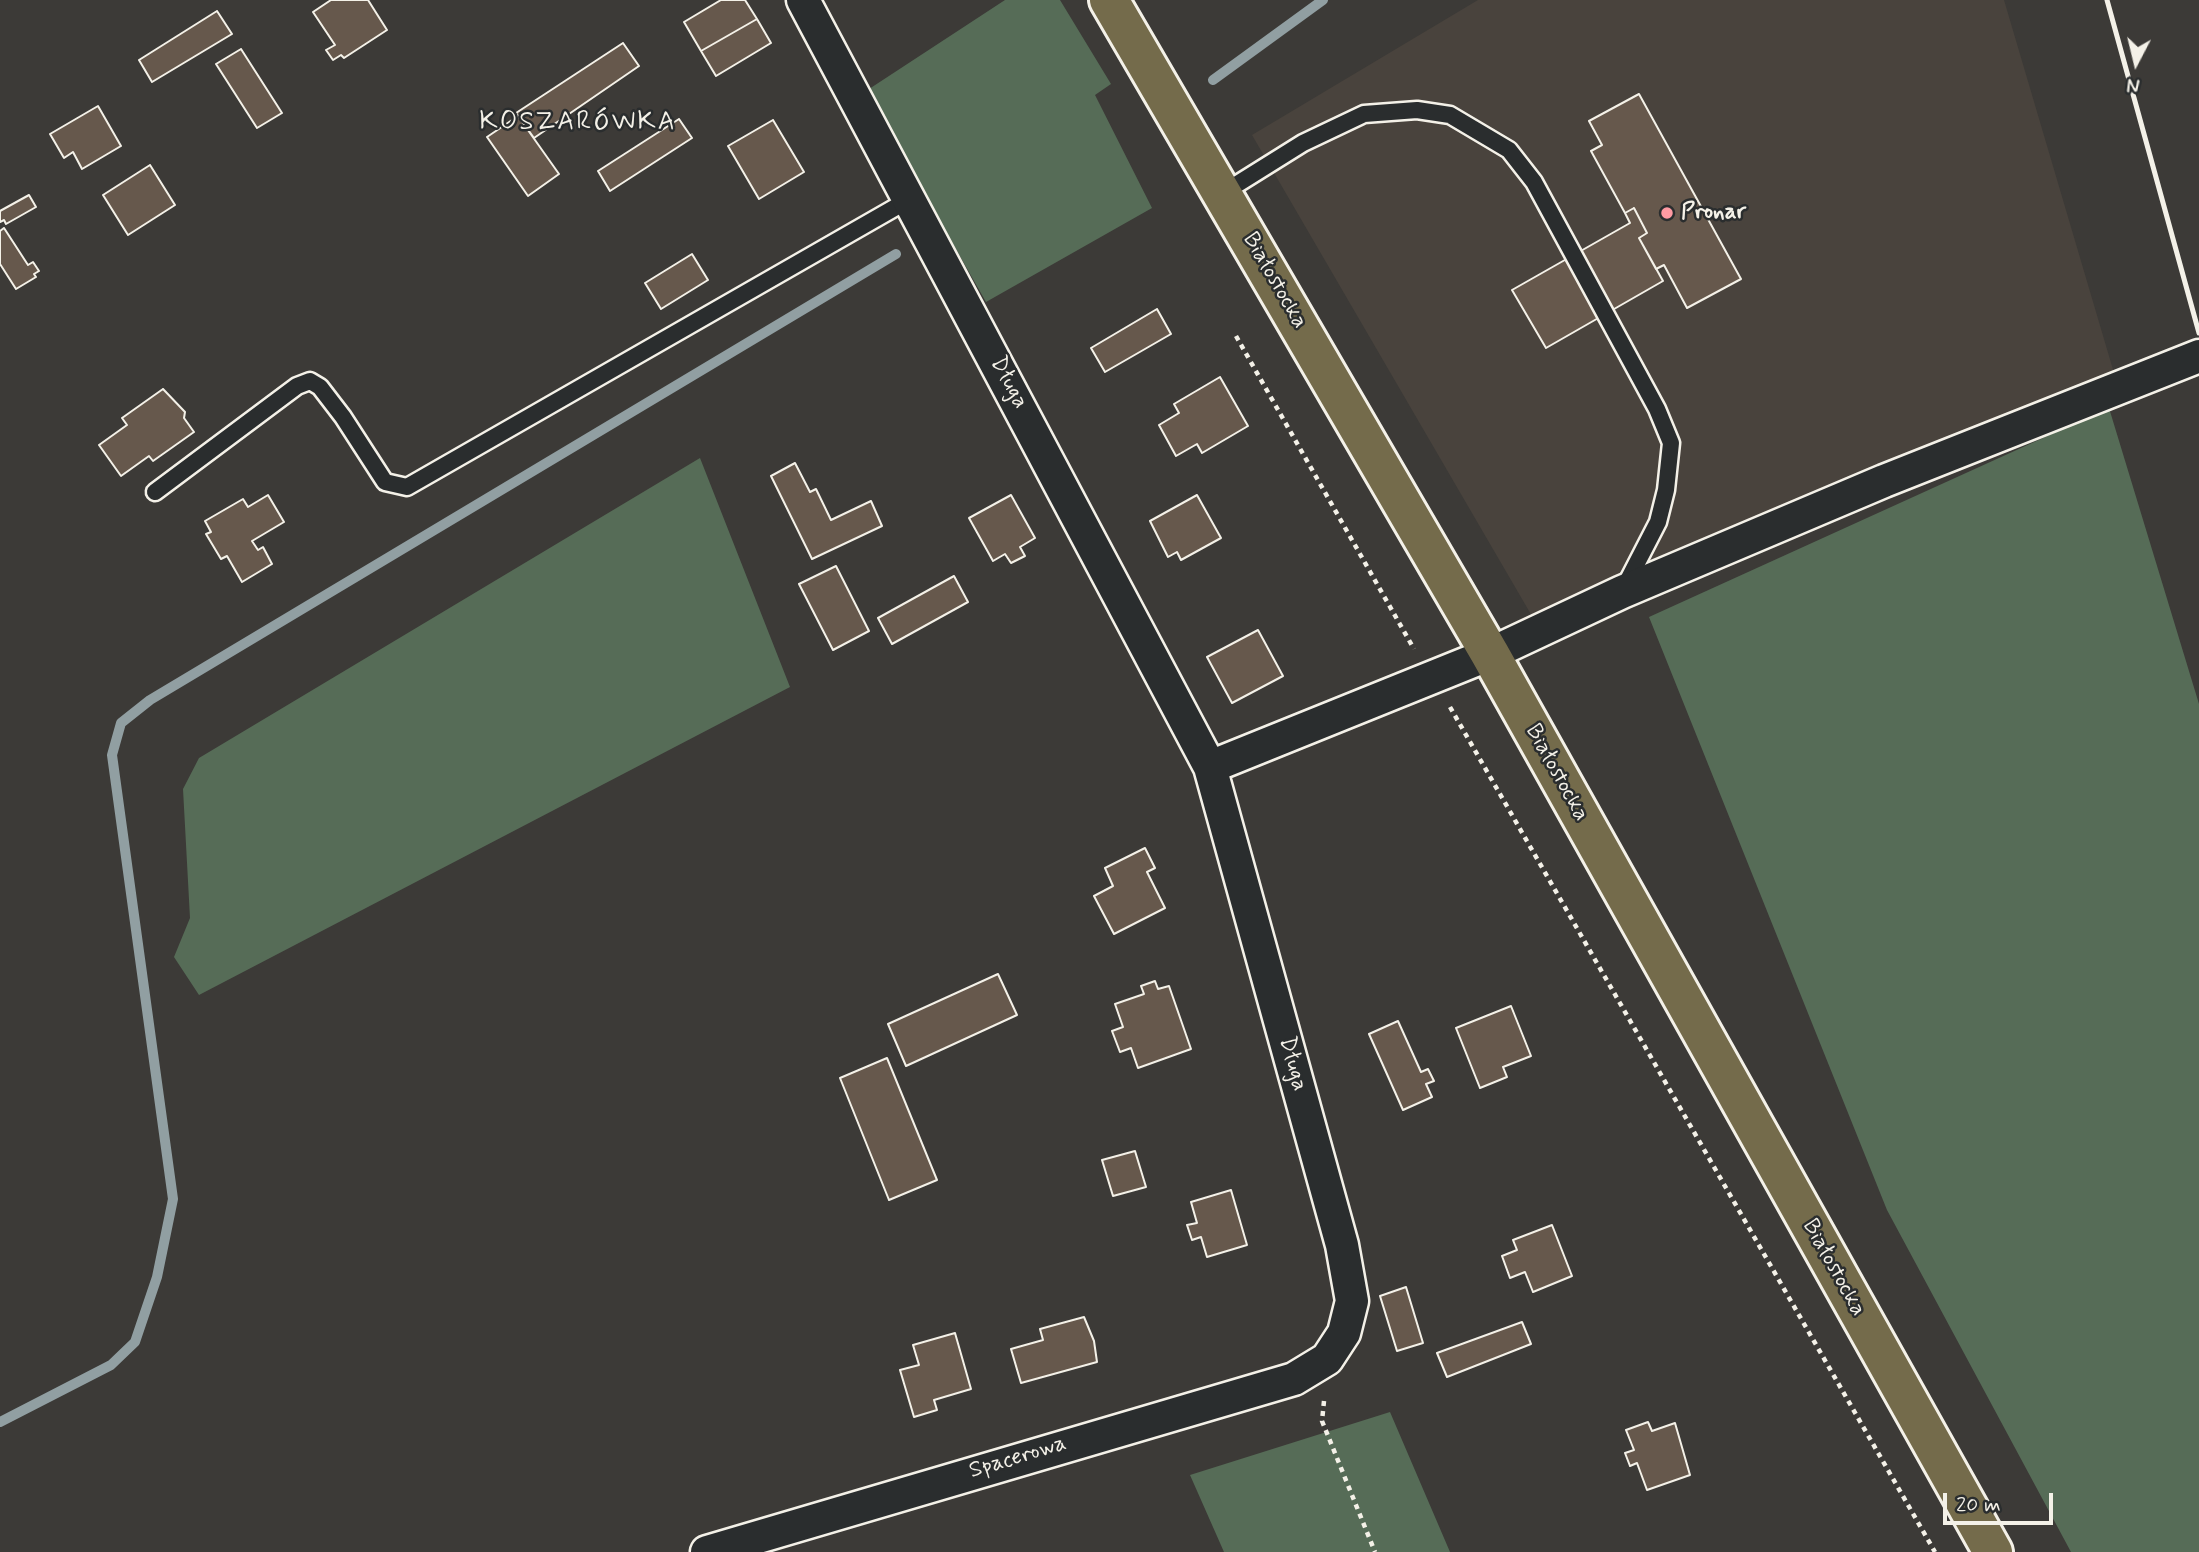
<!DOCTYPE html>
<meta charset="utf-8">
<style>
body{margin:0}
#map{position:relative;width:2199px;height:1552px;overflow:hidden;background:#3c3a37;font-family:Mynerve,sans-serif}
canvas{display:block}
.north{position:absolute;left:2101px;top:28px;width:70px;height:70px;-webkit-text-stroke:5px #2a2d2e;paint-order:stroke;rotate:187deg;font-size:19px;font-weight:700;line-height:28px;text-align:center;color:#f4f1e8}
.north::after{content:'';display:block;margin:auto;width:24px;height:32px;background:#f4f1e8;clip-path:polygon(50% 0,100% 100%,50% 72%,0 100%)}
.scale{position:absolute;left:1943px;top:1493px;width:110px;height:32px;box-sizing:border-box;border:4px solid #f4f1e8;border-top:0;padding-left:9px;font-size:21px;line-height:24px;white-space:nowrap;color:#f4f1e8;-webkit-text-stroke:5px #2a2d2e;paint-order:stroke}
</style>
<div id="map">
<canvas width="2199" height="1552"></canvas>
<div class="north">N</div>
<div class="scale">20 m</div>
</div>
<script>
const g = document.querySelector('canvas').getContext('2d');
g.lineJoin = 'round';
function paint(path, color) { g.fillStyle = color; g.fill(path, 'evenodd'); }
const toPath = rows => new Path2D(rows.map(r => 'M' + r).join(''));
function stroke(path, color, width, dash) { g.strokeStyle = color; g.lineWidth = width; g.lineCap = dash ? 'butt' : 'round'; g.setLineDash(dash || []); g.stroke(path); }
function drawText(font, color, halo, rows, align = 'center') {
  g.font = font + ' Mynerve,sans-serif'; g.lineWidth = 5; g.setLineDash([]); g.textBaseline = 'middle'; g.strokeStyle = halo; g.fillStyle = color; for (const [text, x, y, turn = 0] of rows) {
    g.save(); g.translate(x, y); g.rotate((+turn || 0) * Math.PI / 180); g.textAlign = isNaN(turn) ? turn : align; if (halo) g.strokeText(text, 0, 0); g.fillText(text, 0, 0); g.restore();
  }
}
const built = toPath([
 [1478,0,2004,0,2114,373,1543,635,1252,135]
]);
const green = toPath([
 [1005,0,1060,0,1111,84,1095,95,1152,208,986,302,866,91],
 [2109,408,2199,704,2199,1552,2071,1552,1887,1210,1649,617],
 [700,458,790,687,199,995,174,957,190,918,183,789,199,758],
 [1390,1412,1450,1552,1224,1552,1190,1475]
]);
const stream = toPath([
 [1213,80,1323,0],
 [0,1422,111,1365,135,1342,157,1277,173,1199,112,755,121,723,150,700,896,254]
]);
const building = toPath([
 [331,0,368,0,387,30,344,58,341,55,333,60,326,50,335,45,313,12,331,0],
 [721,0,745,0,757,19,701,51,684,22,721,0],
 [217,11,232,34,152,82,139,60,217,11],
 [757,19,771,43,716,76,701,51,757,19],
 [623,43,639,66,534,138,516,113,623,43],
 [241,49,282,113,257,128,216,64,241,49],
 [1639,94,1741,279,1687,308,1664,265,1656,269,1639,238,1647,233,1634,208,1625,213,1591,151,1602,145,1589,121,1639,94],
 [98,106,121,146,82,169,73,152,64,158,50,134,98,106],
 [518,116,559,174,528,196,487,137,518,116],
 [679,119,692,138,610,191,598,171,679,119],
 [773,120,804,172,759,199,728,146,773,120],
 [150,165,175,205,128,235,103,195,150,165],
 [29,195,36,207,6,224,4,220,0,222,0,211,29,195],
 [1634,208,1647,233,1639,238,1663,281,1546,348,1512,290,1630,223,1625,213,1634,208],
 [4,228,28,265,33,262,39,271,34,274,36,277,16,289,0,264,0,231,4,228],
 [692,254,708,280,661,309,645,283,692,254],
 [1157,309,1171,334,1105,372,1091,348,1157,309],
 [1220,377,1248,426,1202,453,1197,444,1176,456,1159,425,1179,413,1174,404,1220,377],
 [163,389,185,412,184,418,194,432,153,461,149,456,121,476,99,445,127,425,122,418,163,389],
 [795,463,810,492,816,489,831,520,871,501,882,526,812,559,771,476,795,463],
 [268,495,284,522,252,541,258,550,263,547,272,564,242,582,227,556,221,559,206,534,211,532,205,521,243,499,248,507,268,495],
 [1011,495,1035,538,1020,547,1025,556,1011,563,1005,554,993,561,969,518,1011,495],
 [1197,495,1221,538,1181,560,1177,552,1168,557,1150,521,1197,495],
 [836,566,869,631,833,650,799,584,836,566],
 [954,576,968,602,892,644,878,618,954,576],
 [1258,630,1283,676,1232,703,1207,657,1258,630],
 [1145,848,1155,868,1147,872,1165,908,1114,934,1094,896,1113,886,1105,868,1145,848],
 [998,974,1017,1015,906,1066,888,1024,998,974],
 [1155,981,1158,989,1169,986,1191,1049,1138,1068,1131,1048,1120,1052,1112,1031,1123,1027,1115,1004,1144,994,1141,986,1155,981],
 [1511,1006,1531,1056,1503,1067,1507,1077,1480,1088,1456,1028,1511,1006],
 [1398,1021,1421,1072,1428,1069,1434,1081,1426,1084,1432,1097,1403,1110,1369,1034,1398,1021],
 [887,1058,937,1180,889,1200,840,1078,887,1058],
 [1135,1151,1146,1187,1113,1196,1102,1160,1135,1151],
 [1231,1190,1247,1245,1207,1257,1201,1237,1192,1240,1187,1225,1197,1223,1191,1202,1231,1190],
 [1552,1225,1572,1276,1533,1292,1525,1272,1510,1278,1502,1256,1517,1250,1513,1240,1552,1225],
 [1406,1287,1423,1343,1397,1351,1380,1296,1406,1287],
 [1084,1317,1094,1341,1097,1362,1021,1383,1011,1349,1043,1340,1040,1329,1084,1317],
 [1522,1322,1531,1344,1447,1377,1437,1353,1522,1322],
 [955,1333,971,1389,934,1400,937,1410,914,1417,900,1370,919,1365,913,1345,955,1333],
 [1648,1422,1652,1431,1675,1423,1690,1475,1647,1490,1637,1463,1630,1466,1625,1453,1634,1450,1626,1430,1648,1422]
]);
const path = toPath([
 [1236,336,1414,649],
 [1450,707,1935,1552],
 [1324,1401,1322,1421,1375,1552]
]);
const service = toPath([
 [1223,193,1303,143,1364,114,1417,110,1450,115,1509,150,1534,182,1657,409,1671,443,1666,490,1658,522,1623,590],
 [155,492,297,386,310,381,320,387,343,417,385,482,407,487,910,199]
]);
const minor = toPath([
 [1210,767,1490,654,1622,592,1884,481,2199,356],
 [707,1552,1294,1379,1327,1359,1344,1333,1352,1301,1342,1245,1210,767,803,0]
]);
const primary = toPath([
 [1109,0,1490,654,1993,1552]
]);
const rail = toPath([
 [2107,0,2199,333]
]);
const markers = [
 [1667,213,7,"#ff9aa2"]
];
const poiNames = [
 ["Pronar",1681,213]
];
const streetNames = [
 ["Białostocka",1274,281,60],
 ["Długa",1008,383,62],
 ["Białostocka",1556,773,61],
 ["Długa",1292,1064,75],
 ["Białostocka",1833,1268,61],
 ["Spacerowa",1018,1458,-17]
];
const quarterNames = [
 ["KOSZARÓWKA",578,124]
];
paint(built, '#49433d');
paint(green, '#566c57');
stroke(stream, '#919fa2', 10);
paint(building, '#66584c');
stroke(building, '#f4f1e8', 2);
stroke(service, '#f4f1e8', 21);
stroke(minor, '#f4f1e8', 37);
stroke(primary, '#f4f1e8', 44);
stroke(path, '#f4f1e8', 4.5, [5, 5]);
stroke(service, '#2a2d2e', 16);
stroke(minor, '#2a2d2e', 32);
stroke(primary, '#746b4b', 38);
stroke(rail, '#f4f1e8', 5);
for (const [x, y, r, color] of markers) { const dot = new Path2D(); dot.arc(x, y, r, 0, 2 * Math.PI); g.fillStyle = color; g.fill(dot); stroke(dot, '#2a2d2e', 2.5); }
drawText('bold 23px', '#f4f1e8', '#2a2d2e', poiNames, 'left');
drawText('23px', '#f4f1e8', '#2a2d2e', streetNames);
g.letterSpacing = '2px';
drawText('26px', '#f4f1e8', '#2a2d2e', quarterNames);
g.letterSpacing = '0px';
</script>
